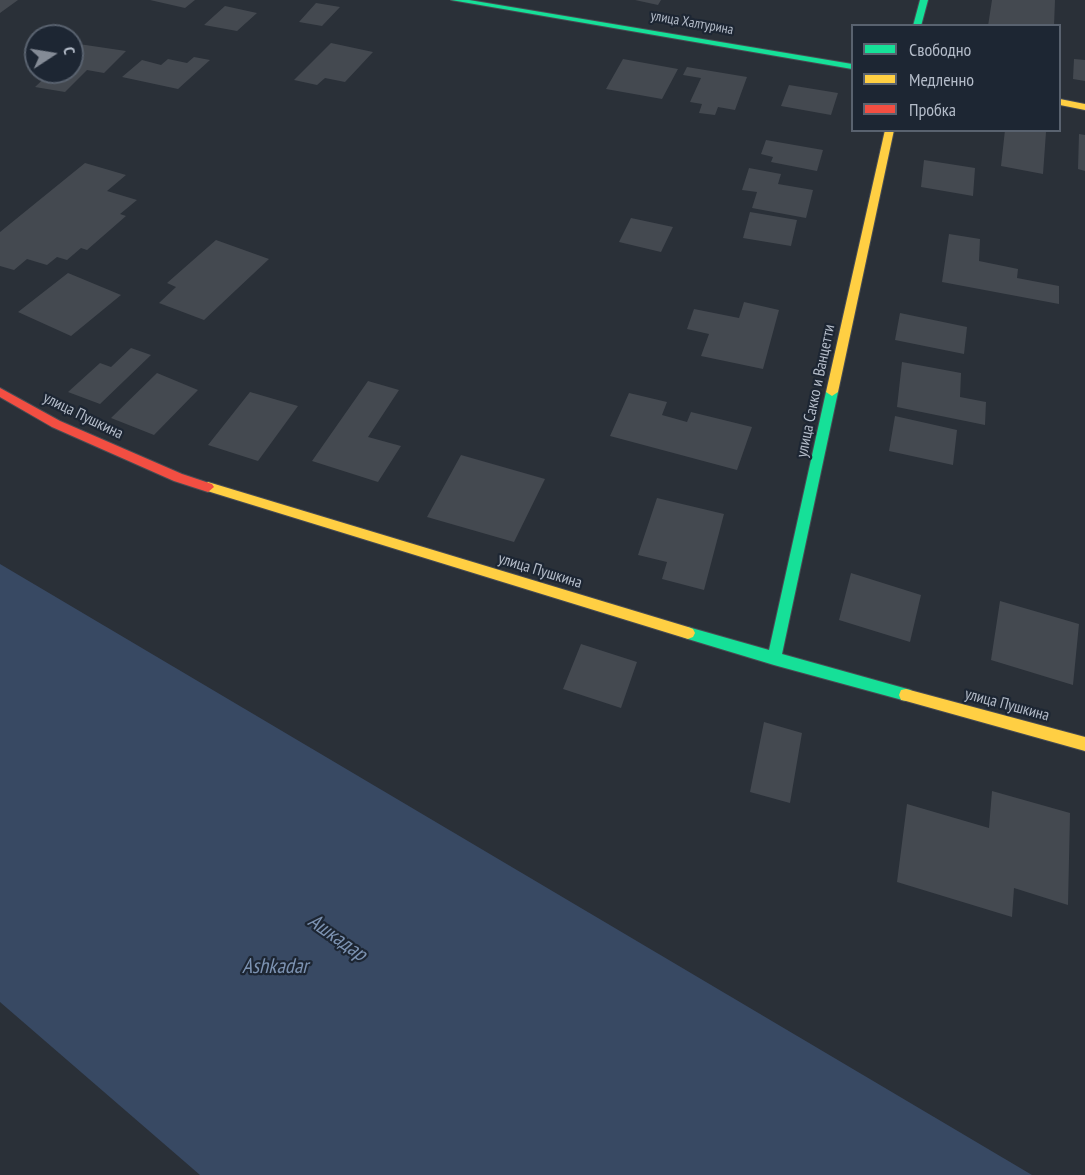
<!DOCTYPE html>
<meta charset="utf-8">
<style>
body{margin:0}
#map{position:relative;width:1085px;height:1175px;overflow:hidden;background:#2a3038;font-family:"PT Sans Narrow",sans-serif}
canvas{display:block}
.legend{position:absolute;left:851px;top:24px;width:210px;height:108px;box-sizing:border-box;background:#1d2633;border:2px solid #59626f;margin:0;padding:8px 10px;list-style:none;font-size:18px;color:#b4bcc9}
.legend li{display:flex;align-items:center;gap:12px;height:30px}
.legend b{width:30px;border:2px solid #59626f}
.north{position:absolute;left:24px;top:24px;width:60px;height:60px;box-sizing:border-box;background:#1d2633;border:2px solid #59626f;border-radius:50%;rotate:78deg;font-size:16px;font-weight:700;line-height:24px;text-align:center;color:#b4bcc9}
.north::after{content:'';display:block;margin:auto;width:21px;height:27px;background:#848b96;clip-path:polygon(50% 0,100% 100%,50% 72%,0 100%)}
</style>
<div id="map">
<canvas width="1085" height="1175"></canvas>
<ul class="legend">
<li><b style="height:8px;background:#16e098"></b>Свободно</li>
<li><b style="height:8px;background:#ffcf43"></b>Медленно</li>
<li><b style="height:8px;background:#f24e42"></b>Пробка</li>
</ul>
<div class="north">С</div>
</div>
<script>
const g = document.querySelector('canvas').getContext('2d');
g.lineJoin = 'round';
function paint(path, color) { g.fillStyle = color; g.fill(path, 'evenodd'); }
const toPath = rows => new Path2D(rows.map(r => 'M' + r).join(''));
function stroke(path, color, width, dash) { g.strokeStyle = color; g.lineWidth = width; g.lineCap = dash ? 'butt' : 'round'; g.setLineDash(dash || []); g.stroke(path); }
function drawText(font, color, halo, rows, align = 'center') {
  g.font = font + ' "PT Sans Narrow",sans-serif'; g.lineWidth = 4.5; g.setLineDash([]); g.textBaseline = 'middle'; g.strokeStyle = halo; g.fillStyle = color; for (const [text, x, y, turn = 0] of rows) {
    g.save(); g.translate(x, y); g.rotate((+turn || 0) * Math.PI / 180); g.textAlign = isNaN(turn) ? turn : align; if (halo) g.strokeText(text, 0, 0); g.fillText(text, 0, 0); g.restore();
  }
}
const water = toPath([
 [0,564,1032,1175,200,1175,0,1002]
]);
const building = toPath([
 [0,0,18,0,0,13],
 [150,0,195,0,185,8],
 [635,0,661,0,658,5],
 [992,0,1055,0,1054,26,988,26],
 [316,3,340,7,322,26,299,22],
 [225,6,257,13,237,31,204,25],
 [72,43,126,51,104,73,87,70,65,92,35,87,51,72,72,72],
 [331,43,373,52,345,82,325,78,317,85,294,80],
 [194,57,210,60,178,89,122,77,142,60,161,65,168,59,187,63],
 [623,59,678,69,662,99,606,89],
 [1074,59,1085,60,1085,81,1073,79],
 [687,67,747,77,735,110,718,107,715,115,699,113,702,104,690,102,701,78,683,75],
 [789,85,838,93,831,115,781,106],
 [1005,130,1046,132,1043,174,1001,166],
 [1079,134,1085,135,1085,171,1078,169],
 [766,140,823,150,817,171,771,162,773,157,761,154],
 [924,160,975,168,973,196,921,187],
 [85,163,126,175,107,191,137,200,120,214,126,216,87,250,81,248,67,260,57,257,47,265,27,259,14,270,0,266,0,232],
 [749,168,781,174,778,184,813,190,806,218,752,208,757,192,742,190],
 [750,212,797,220,791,246,743,238],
 [631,218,673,227,661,252,619,242],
 [949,234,980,239,979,261,1018,269,1017,278,1059,286,1059,304,942,282],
 [216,240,269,259,204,320,159,303,176,287,167,283],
 [68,273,121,295,71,336,18,312],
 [744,302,779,310,763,369,701,356,709,334,687,329,694,309,739,318],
 [900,313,967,327,964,354,895,340],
 [131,348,151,355,100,404,68,392,100,363,111,367],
 [902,362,961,373,960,397,986,402,985,425,897,407],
 [157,373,198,390,154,435,111,418],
 [368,381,399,390,368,437,401,446,378,482,312,461],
 [250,392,298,406,258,461,208,445],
 [629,393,667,402,662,415,687,422,691,412,752,427,737,470,610,436],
 [895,416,957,430,953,465,889,451],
 [461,455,545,479,514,542,427,517],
 [657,498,724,514,704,590,662,579,667,562,638,555],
 [851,573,921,595,910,642,839,620],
 [1000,601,1079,624,1073,685,991,660],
 [581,644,637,662,621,708,563,689],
 [764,722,802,733,790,803,750,792],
 [992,791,1070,813,1068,905,1014,888,1012,917,897,882,907,804,989,828]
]);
const fast = toPath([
 [451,0,469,0,852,64,852,69,451,0],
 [920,0,928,0,921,26,913,26,920,0],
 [832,388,838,392,782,654,911,690,913,695,911,700,906,701,774,665,688,639,683,637,681,633,683,629,688,627,769,650,826,392,832,388]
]);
const slow = toPath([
 [1060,99,1085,104,1085,110,1060,105,1060,99],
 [885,130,894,130,838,392,832,396,826,392,885,130],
 [208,482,688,627,693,629,695,633,693,637,688,639,204,490,202,487,208,482],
 [906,689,1085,737,1085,751,906,701,901,700,899,695,901,690,906,689]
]);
const jam = toPath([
 [0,388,60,421,182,474,212,484,214,487,208,492,174,481,52,427,0,397,0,388]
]);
const farStreetnames = [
 ["улица Халтурина",692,23,10]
];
const streetNames = [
 ["улица Сакко и Ванцетти",816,391,-78],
 ["улица Пушкина",83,416,26],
 ["улица Пушкина",540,571,17],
 ["улица Пушкина",1007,705,15]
];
const nearWaternames = [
 ["Ашкадар",337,938,35],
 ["Ashkadar",275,967]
];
paint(water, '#384963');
paint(building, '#444950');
stroke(fast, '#484c53', 2);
stroke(slow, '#484c53', 2);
stroke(jam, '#484c53', 2);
paint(fast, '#16e098');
paint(slow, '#ffcf43');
paint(jam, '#f24e42');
drawText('14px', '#b4bcc9', '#1d2633', farStreetnames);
drawText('16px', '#b4bcc9', '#1d2633', streetNames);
drawText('italic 21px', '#7c92b1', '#1d2633', nearWaternames);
</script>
